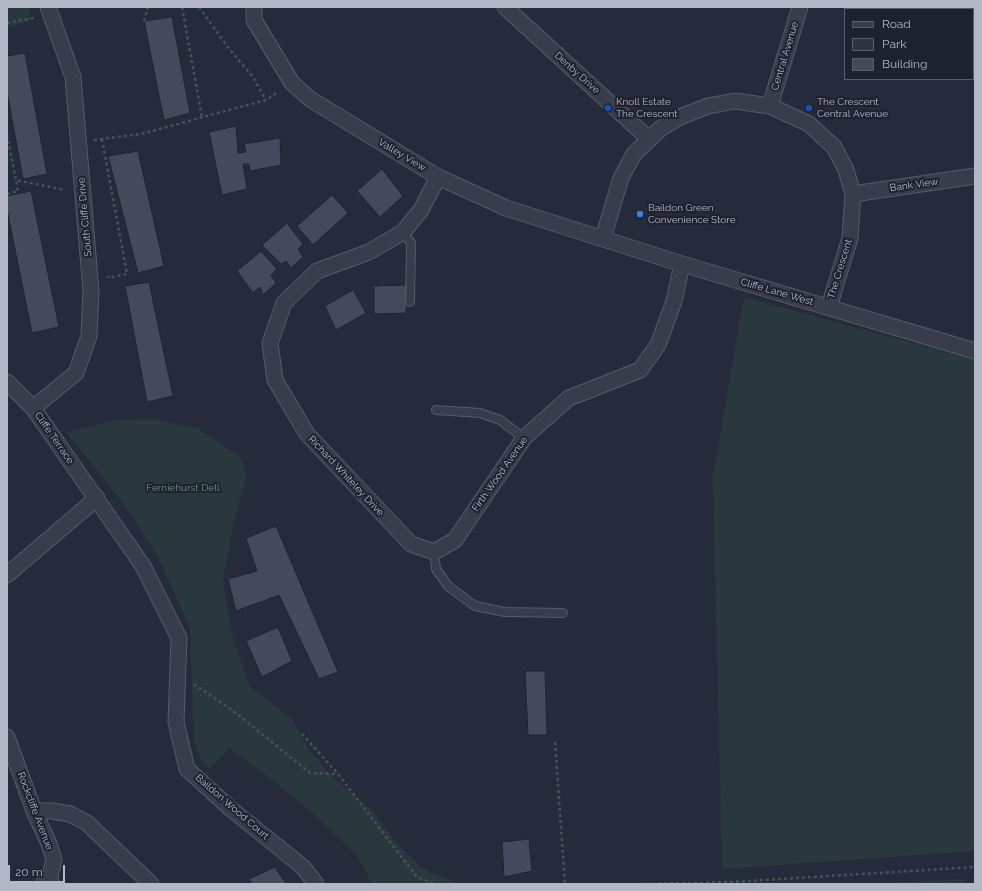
<!DOCTYPE html>
<style>
body{margin:0}
#map{position:relative;width:982px;height:891px;overflow:hidden;background:#252b3b;font-family:Raleway,sans-serif}
canvas{display:block}
.frame{position:absolute;inset:0;border:8px solid #b4b8c6;pointer-events:none}
.legend{position:absolute;left:844px;top:8px;width:130px;height:72px;box-sizing:border-box;background:#1e2230;border:1px solid #5a5e6c;margin:0;padding:5px 7px;list-style:none;font-size:12px;color:#b4b8c6}
.legend li{display:flex;align-items:center;gap:8px;height:20px}
.legend b{width:20px;border:1px solid #5a5e6c}
.scale{position:absolute;left:8px;top:865px;width:57px;height:18px;box-sizing:border-box;border:2px solid #b4b8c6;border-top:0;padding-left:5px;font-size:12px;line-height:14px;white-space:nowrap;color:#b4b8c6;-webkit-text-stroke:3px #1e2230;paint-order:stroke}
</style>
<div id="map">
<canvas width="982" height="891"></canvas>
<div class="frame"></div>
<ul class="legend">
<li><b style="height:5px;background:#383d4b"></b>Road</li>
<li><b style="height:11px;background:#28383d"></b>Park</li>
<li><b style="height:11px;background:#444a5c"></b>Building</li>
</ul>
<div class="scale">20 m</div>
</div>
<script>
const g = document.querySelector('canvas').getContext('2d');
g.lineJoin = 'round';
function paint(path, color) { g.fillStyle = color; g.fill(path, 'evenodd'); }
const toPath = rows => new Path2D(rows.map(r => 'M' + r).join(''));
function stroke(path, color, width, dash) { g.strokeStyle = color; g.lineWidth = width; g.lineCap = dash ? 'butt' : 'round'; g.setLineDash(dash || []); g.stroke(path); }
function drawText(font, color, halo, rows, align = 'center') {
  g.font = font + ' Raleway,sans-serif'; g.lineWidth = 4; g.setLineDash([]); g.textBaseline = 'middle'; g.strokeStyle = halo; g.fillStyle = color; for (const [text, x, y, turn = 0] of rows) {
    g.save(); g.translate(x, y); g.rotate((+turn || 0) * Math.PI / 180); g.textAlign = isNaN(turn) ? turn : align; if (halo) g.strokeText(text, 0, 0); g.fillText(text, 0, 0); g.restore();
  }
}
const green = toPath([
 [7,7,28,7,31,21,7,27],
 [744,297,975,360,975,851,722,869,713,477],
 [156,419,199,429,240,456,247,476,233,524,223,580,232,636,250,687,292,719,310,752,336,780,372,810,396,842,421,868,455,882,468,884,372,884,358,857,313,813,270,778,229,748,209,769,201,759,194,740,190,628,159,559,134,519,110,486,66,432,115,420],
 [965,879,965,884,868,884]
]);
const building = toPath([
 [172,17,190,113,164,120,144,21,172,17],
 [25,53,47,174,23,179,7,92,7,56,25,53],
 [236,126,238,153,246,152,244,144,280,138,281,165,250,171,249,164,243,164,247,189,222,195,209,132,236,126],
 [138,151,164,266,138,273,108,156,138,151],
 [382,169,403,196,380,217,357,191,382,169],
 [31,191,59,327,32,333,7,210,7,196,31,191],
 [332,195,348,213,313,245,297,226,332,195],
 [287,223,303,244,298,249,303,257,291,268,286,261,281,264,262,245,287,223],
 [261,251,277,269,271,275,276,283,263,295,260,287,253,293,237,271,261,251],
 [149,282,173,396,147,402,125,286,149,282],
 [407,285,406,313,374,314,374,286,407,285],
 [353,290,366,313,336,330,325,306,353,290],
 [276,526,338,672,319,679,279,595,236,611,228,579,257,571,246,538,276,526],
 [278,627,292,661,262,677,246,641,278,627],
 [525,671,545,671,547,735,528,735,525,671],
 [529,839,532,871,504,877,502,842,529,839],
 [275,867,286,884,252,884,249,879,275,867]
]);
const path = toPath([
 [182,7,202,117],
 [199,7,227,46,253,77,266,100],
 [144,21,148,7],
 [7,23,34,18],
 [7,135,16,180,65,190],
 [102,139,127,274,109,278,108,276],
 [94,140,141,134,266,100,278,92],
 [7,194,18,191,16,180],
 [194,684,236,713,310,773,337,774],
 [302,734,338,774,417,877,435,884],
 [555,742,565,884],
 [640,884,732,882,975,867]
]);
const lane = toPath([
 [403,232,411,243,410,302],
 [436,410,480,413,500,420,524,438],
 [434,552,436,569,448,586,475,606,505,612,563,613],
 [50,876,56,884]
]);
const street = toPath([
 [254,7,254,20,292,83,310,99,438,177,506,208,682,264,975,351],
 [505,7,649,139],
 [770,106,800,7],
 [438,177,421,210,403,232,369,252,317,271,284,303,270,343,275,380,307,434,411,544,434,552,455,540,524,438,569,398,640,370,658,345,674,301,682,264],
 [853,194,975,176],
 [603,238,621,178,634,154,660,129,680,117,708,106,735,101,770,106,809,124,834,147,846,170,853,194,850,238,829,307],
 [7,382,33,408,143,566,179,638,176,722,187,769,231,809,303,867,316,884],
 [33,408,76,373,89,336,91,291,73,77,48,7],
 [7,575,97,498],
 [7,737,34,811,49,844,54,860,50,876,43,884],
 [34,811,52,811,70,814,87,823,151,884]
]);
const markers = [
 [608,108,4,"#1a4fb4"],
 [809,108,4,"#1a4fb4"],
 [640,214,4,"#3f7fe0"]
];
const streetNames = [
 ["Central Avenue",785,56,-73],
 ["Denby Drive",577,73,42],
 ["Valley View",402,155,31],
 ["Bank View",914,185,-8],
 ["South Cliffe Drive",85,217,-95],
 ["The Crescent",840,269,-73],
 ["Cliffe Lane West",777,292,16],
 ["Cliffe Terrace",54,438,55],
 ["Firth Wood Avenue",500,474,-55],
 ["Richard Whiteley Drive",346,476,47],
 ["Baildon Wood Court",232,807,41],
 ["Rockcliffe Avenue",35,811,69]
];
const poiNames = [
 ["Knoll Estate",616,102],
 ["The Crescent",616,114],
 ["The Crescent",817,102],
 ["Central Avenue",817,114],
 ["Baildon Green",648,208],
 ["Convenience Store",648,220]
];
const parkNames = [
 ["Ferniehurst Dell",183,488]
];
paint(green, '#28383d');
paint(building, '#444a5c');
stroke(building, '#202432', 1);
stroke(lane, '#575b69', 10);
stroke(street, '#575b69', 17);
stroke(path, '#455359', 2.5, [3, 3]);
stroke(lane, '#383d4b', 8);
stroke(street, '#383d4b', 15);
for (const [x, y, r, color] of markers) { const dot = new Path2D(); dot.arc(x, y, r, 0, 2 * Math.PI); g.fillStyle = color; g.fill(dot); stroke(dot, '#1e2230', 1.5); }
drawText('10px', '#b4b8c6', '#1e2230', streetNames);
drawText('10px', '#b4b8c6', '#1e2230', poiNames, 'left');
drawText('10px', '#6d967c', '#1e2230', parkNames);
</script>
